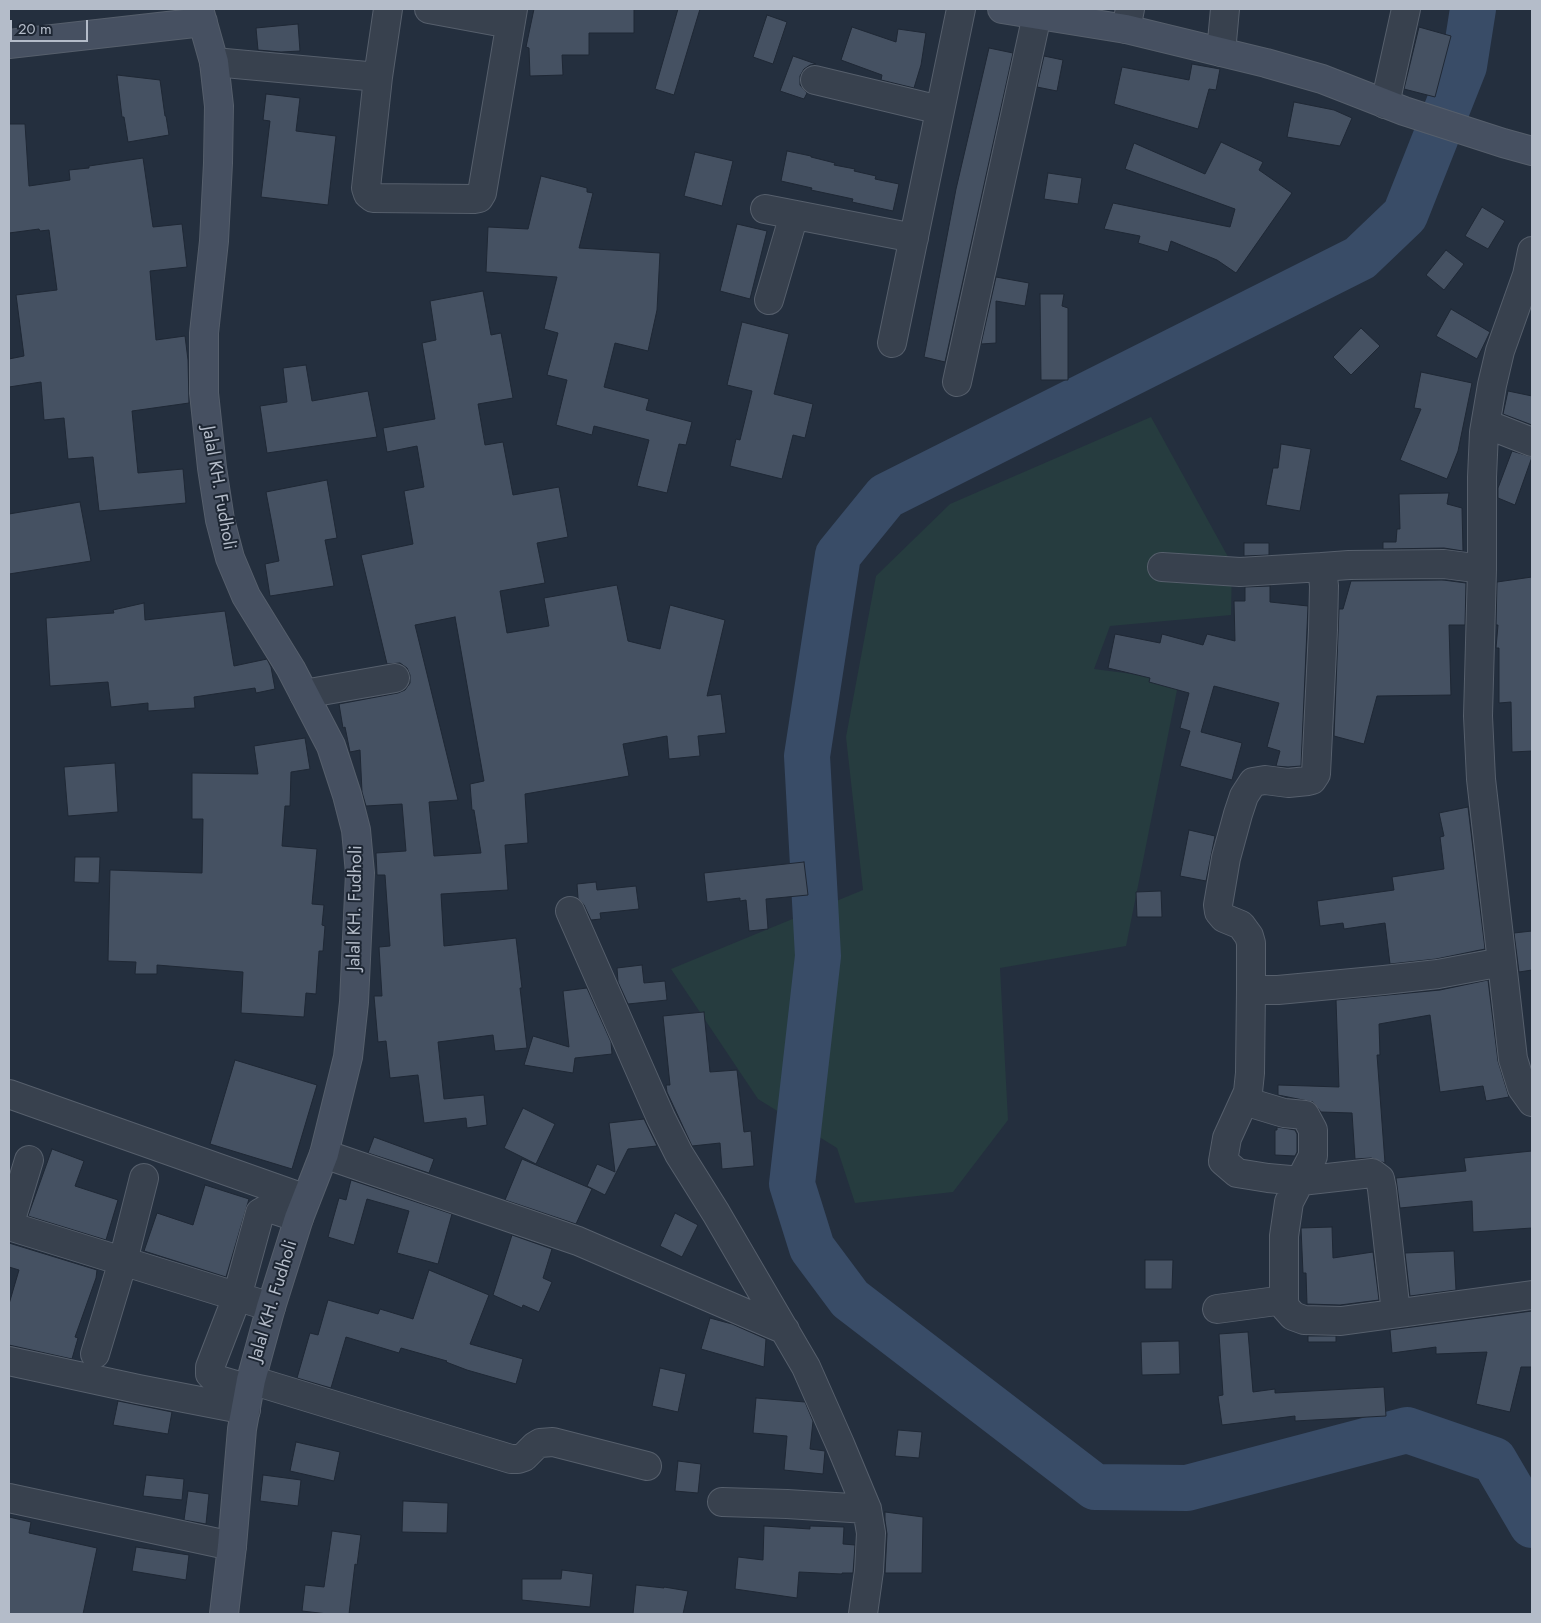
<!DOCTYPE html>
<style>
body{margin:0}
#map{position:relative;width:1541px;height:1623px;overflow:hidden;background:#242f3e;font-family:Jost,sans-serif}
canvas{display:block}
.frame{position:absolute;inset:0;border:10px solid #b4bcc9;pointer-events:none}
.scale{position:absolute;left:10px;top:20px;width:78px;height:22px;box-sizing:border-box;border:2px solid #b4bcc9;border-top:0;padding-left:6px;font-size:15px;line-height:18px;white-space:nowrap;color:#b4bcc9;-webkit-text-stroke:4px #1d2633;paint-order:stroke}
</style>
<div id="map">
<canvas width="1541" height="1623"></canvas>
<div class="frame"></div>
<div class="scale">20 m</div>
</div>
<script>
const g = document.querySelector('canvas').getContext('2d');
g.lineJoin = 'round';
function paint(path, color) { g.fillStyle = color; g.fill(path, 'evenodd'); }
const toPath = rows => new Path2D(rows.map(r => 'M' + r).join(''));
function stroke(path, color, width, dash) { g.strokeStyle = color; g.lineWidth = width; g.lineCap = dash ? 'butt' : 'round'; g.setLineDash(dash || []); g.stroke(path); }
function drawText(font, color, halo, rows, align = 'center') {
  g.font = font + ' Jost,sans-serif'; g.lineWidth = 4; g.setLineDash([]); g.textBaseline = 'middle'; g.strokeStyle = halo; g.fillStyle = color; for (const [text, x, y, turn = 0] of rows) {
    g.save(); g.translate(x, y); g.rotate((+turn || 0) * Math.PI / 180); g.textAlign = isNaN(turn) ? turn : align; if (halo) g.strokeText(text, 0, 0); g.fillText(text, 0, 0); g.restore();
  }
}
const green = toPath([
 [1151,417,1232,564,1231,615,1110,626,1094,669,1179,680,1126,946,1000,968,1008,1120,953,1192,855,1203,837,1148,758,1099,671,969,863,890,846,737,876,576,950,504]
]);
const river = toPath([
 [1473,9,1464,66,1405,215,1360,258,886,496,838,555,807,756,818,956,792,1184,812,1248,850,1299,1095,1487,1187,1488,1407,1430,1494,1460,1532,1525]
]);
const building = toPath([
 [534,9,634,9,634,33,589,33,589,55,562,55,563,75,530,76,529,48,526,47,534,9],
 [678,9,700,9,674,95,655,89,678,9],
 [767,15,787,22,773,64,753,57,767,15],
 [298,24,300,51,281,52,258,50,256,28,298,24],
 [852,27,896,42,898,29,926,33,921,65,914,88,881,80,882,75,841,60,852,27],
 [1419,27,1451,36,1435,97,1404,89,1419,27],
 [989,48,1013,53,945,362,924,357,956,189,989,48],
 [793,56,816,64,810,65,804,69,800,76,800,85,807,93,804,99,780,91,793,56],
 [1044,56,1063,60,1057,91,1037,87,1044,56],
 [1192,64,1220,69,1216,90,1209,89,1198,129,1114,104,1122,67,1189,80,1192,64],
 [117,75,160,80,165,116,166,116,169,135,128,142,124,117,122,117,117,75],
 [266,94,300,98,296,131,336,136,328,205,261,197,270,121,263,120,266,94],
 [1294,102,1334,110,1352,118,1340,146,1287,137,1294,102],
 [9,124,25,124,29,186,70,180,69,170,89,168,89,166,143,158,153,227,182,224,187,267,150,271,156,340,185,336,188,360,189,403,132,411,138,473,183,469,186,503,99,511,93,457,68,459,64,418,44,420,41,382,9,387,9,359,24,356,16,295,57,290,49,230,40,231,39,229,9,233,9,124],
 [1221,142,1263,162,1259,170,1292,193,1236,273,1217,260,1171,241,1168,252,1138,243,1140,236,1104,229,1113,203,1230,227,1235,209,1125,169,1134,143,1205,174,1221,142],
 [787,151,811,156,811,157,835,163,834,165,855,169,854,171,876,176,875,179,899,184,893,211,852,202,853,199,811,190,812,188,781,181,787,151],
 [695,152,733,161,722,206,684,196,695,152],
 [1048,173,1082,178,1078,204,1044,199,1048,173],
 [541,176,587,188,587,192,593,193,579,248,660,253,657,310,648,351,615,343,604,387,649,399,646,410,692,422,686,445,679,444,667,493,637,486,649,440,594,426,592,435,556,425,567,380,547,375,558,333,544,329,557,277,486,272,488,227,528,229,541,176],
 [1482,207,1505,221,1488,249,1465,236,1482,207],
 [737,224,767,231,750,299,720,291,737,224],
 [1446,250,1464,264,1444,290,1426,275,1446,250],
 [996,277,1029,283,1025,306,996,301,996,343,981,344,996,277],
 [483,291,491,335,501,333,513,398,478,404,485,445,503,442,513,495,559,487,568,537,537,543,545,583,500,591,507,633,549,626,544,598,617,585,628,641,660,649,670,605,725,620,707,696,721,694,726,733,698,736,700,756,669,759,667,736,623,744,629,776,525,794,528,843,505,845,508,890,441,894,444,946,516,938,522,988,520,988,527,1048,495,1051,493,1035,438,1042,444,1099,484,1095,487,1125,467,1128,466,1118,424,1123,418,1075,390,1078,386,1041,378,1042,374,996,382,996,379,947,390,946,385,875,377,875,376,853,406,851,402,804,366,806,362,792,360,750,350,752,345,727,343,728,339,704,398,693,405,690,410,683,410,675,407,668,400,663,387,664,361,555,413,544,404,491,424,487,417,446,387,452,383,428,435,419,422,343,436,340,430,301,483,291],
 [455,617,484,781,470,784,472,810,474,810,481,853,434,856,429,802,458,800,415,625,455,617],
 [1040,294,1064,294,1062,306,1068,308,1068,380,1041,380,1040,294],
 [1451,309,1490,332,1477,359,1436,336,1451,309],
 [742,322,789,334,774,394,813,404,805,438,793,435,782,479,730,466,736,439,740,440,752,391,727,385,742,322],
 [1361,328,1380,346,1351,375,1333,357,1361,328],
 [306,365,312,401,368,391,377,437,267,453,260,406,287,402,283,368,306,365],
 [1421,372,1472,383,1458,451,1447,479,1400,460,1421,409,1414,408,1421,372],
 [1508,391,1532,396,1532,425,1503,414,1508,391],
 [1281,444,1311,449,1300,511,1266,505,1273,468,1278,468,1281,444],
 [1512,451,1532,457,1515,505,1498,498,1498,488,1512,451],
 [327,480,337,538,325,540,334,586,270,596,265,564,279,561,266,492,327,480],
 [1449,493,1447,504,1462,508,1463,551,1444,548,1383,549,1383,542,1396,542,1397,529,1400,529,1399,494,1449,493],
 [80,502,91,561,9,574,9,514,80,502],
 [1244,543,1269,543,1269,555,1244,556,1244,543],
 [1532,577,1532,751,1512,752,1511,702,1499,703,1499,648,1496,648,1498,625,1496,625,1497,582,1532,577],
 [1443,580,1466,583,1465,625,1449,625,1451,695,1377,696,1364,744,1334,736,1339,609,1343,609,1351,581,1443,580],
 [1270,586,1270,602,1308,606,1301,766,1288,767,1276,766,1280,751,1267,747,1279,703,1214,686,1201,732,1242,743,1232,780,1180,766,1190,731,1180,728,1189,693,1149,682,1150,678,1108,668,1115,634,1160,643,1162,634,1203,645,1207,634,1235,641,1234,601,1245,601,1245,587,1270,586],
 [144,603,145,620,225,611,234,666,267,659,271,667,275,689,256,693,255,688,194,697,195,708,148,711,148,703,111,707,108,682,50,686,46,618,114,613,113,610,144,603],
 [305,738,310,769,291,772,290,806,285,806,282,846,317,849,312,904,324,905,322,925,325,926,323,951,319,951,316,994,306,993,304,1017,241,1013,243,972,157,965,157,974,135,974,136,962,108,961,110,870,202,873,203,819,192,819,192,773,258,774,254,746,305,738],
 [115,763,118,812,68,816,64,767,115,763],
 [1468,807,1485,949,1436,959,1390,964,1385,923,1344,929,1343,923,1320,926,1317,901,1394,890,1392,877,1444,869,1440,837,1444,836,1439,813,1468,807],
 [1189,830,1215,836,1206,881,1180,876,1189,830],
 [75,857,100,857,99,883,74,882,75,857],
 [804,862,808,895,766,899,768,929,749,931,746,900,740,901,740,898,707,902,704,873,804,862],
 [596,882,597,890,636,886,639,909,600,913,601,919,591,920,584,905,578,898,577,884,596,882],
 [1161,891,1162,917,1137,917,1136,892,1161,891],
 [1532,931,1532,970,1519,972,1514,933,1532,931],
 [642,965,644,983,665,981,667,1000,628,1004,618,982,617,968,642,965],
 [1488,980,1498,1061,1509,1097,1486,1101,1483,1086,1440,1092,1430,1015,1379,1024,1380,1055,1377,1055,1385,1163,1371,1158,1355,1159,1352,1113,1321,1112,1313,1102,1278,1095,1278,1085,1339,1087,1336,1000,1440,990,1488,980],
 [587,988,611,1042,612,1054,575,1058,573,1073,524,1065,533,1036,569,1047,563,991,587,988],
 [704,1012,710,1072,737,1070,744,1132,751,1131,754,1166,722,1169,720,1143,692,1146,667,1092,666,1085,670,1085,663,1016,704,1012],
 [235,1060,317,1085,292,1169,210,1144,235,1060],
 [523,1108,555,1124,536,1164,504,1148,523,1108],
 [644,1119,657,1146,628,1149,605,1195,587,1186,597,1164,615,1172,609,1123,644,1119],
 [1277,1127,1295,1130,1297,1134,1297,1152,1295,1156,1275,1155,1275,1130,1277,1130,1277,1127],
 [374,1137,434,1159,429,1173,368,1153,374,1137],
 [52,1149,84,1161,75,1186,118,1200,106,1240,28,1216,52,1149],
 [1532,1151,1532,1228,1473,1232,1472,1201,1400,1208,1396,1178,1466,1171,1464,1158,1532,1151],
 [522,1159,592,1189,576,1224,505,1200,522,1159],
 [351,1180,452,1214,438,1264,397,1253,409,1211,367,1199,354,1245,328,1237,339,1198,346,1200,351,1180],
 [205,1185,249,1199,226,1277,144,1251,157,1213,193,1225,205,1185],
 [675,1213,698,1225,682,1257,660,1246,675,1213],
 [1332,1227,1333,1258,1373,1252,1379,1300,1340,1305,1307,1304,1306,1273,1303,1273,1301,1228,1332,1227],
 [512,1235,552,1249,543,1278,552,1282,539,1312,523,1305,522,1308,493,1295,512,1235],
 [9,1243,97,1270,96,1278,75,1337,78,1338,72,1359,9,1345,9,1304,19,1270,9,1267,9,1243],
 [1454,1251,1456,1290,1410,1296,1405,1253,1454,1251],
 [1145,1260,1173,1260,1172,1289,1145,1289,1145,1260],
 [429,1270,489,1295,470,1344,523,1359,516,1384,467,1370,446,1362,447,1361,401,1348,399,1353,346,1337,331,1388,297,1378,310,1333,318,1335,328,1300,378,1314,380,1309,413,1319,429,1270],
 [1532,1311,1532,1367,1521,1367,1510,1412,1476,1404,1487,1352,1436,1354,1436,1347,1392,1353,1390,1330,1532,1311],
 [710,1318,732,1324,766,1339,764,1367,701,1349,710,1318],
 [1248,1332,1253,1392,1275,1389,1275,1393,1384,1387,1386,1416,1295,1421,1295,1416,1222,1425,1218,1396,1223,1395,1219,1334,1248,1332],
 [1308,1336,1336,1336,1336,1342,1308,1342,1308,1336],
 [1179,1341,1180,1374,1142,1375,1141,1342,1179,1341],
 [660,1368,686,1374,678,1412,652,1406,660,1368],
 [756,1398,805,1402,813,1421,810,1449,825,1451,823,1474,784,1470,787,1436,753,1433,756,1398],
 [118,1401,172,1412,168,1434,113,1425,118,1401],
 [898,1430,922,1432,919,1458,895,1456,898,1430],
 [296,1442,340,1452,334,1481,290,1471,296,1442],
 [678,1461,701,1464,698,1493,675,1491,678,1461],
 [146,1475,184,1479,182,1500,143,1496,146,1475],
 [263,1475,301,1480,298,1506,260,1501,263,1475],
 [188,1491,209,1494,206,1524,184,1520,188,1491],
 [403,1501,448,1503,447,1533,402,1532,403,1501],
 [885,1512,923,1517,922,1573,885,1573,887,1534,885,1520,885,1512],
 [9,1517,31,1522,29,1533,97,1548,83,1614,9,1614,9,1517],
 [764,1526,810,1529,810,1526,844,1527,843,1544,855,1545,853,1573,842,1573,842,1574,799,1572,797,1598,735,1589,738,1557,763,1560,764,1526],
 [332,1531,361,1535,357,1565,355,1564,349,1614,328,1614,302,1611,305,1585,324,1587,332,1531],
 [136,1547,189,1555,186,1580,132,1571,136,1547],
 [562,1570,593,1574,590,1607,522,1600,522,1579,561,1579,562,1570],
 [636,1585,664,1588,664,1587,688,1591,683,1614,633,1614,636,1585]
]);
const street = toPath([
 [388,9,378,77,366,188,368,194,373,198,474,199,479,198,482,193,513,9],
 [429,9,510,24],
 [1126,29,1130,9],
 [1221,52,1225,9],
 [214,62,378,77],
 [815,80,940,110],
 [1385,104,1406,9],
 [765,209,914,238],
 [1532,251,1527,275,1500,351,1492,385,1484,432,1482,477,1482,569,1478,716,1481,779,1513,1059,1522,1088,1532,1102],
 [769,300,794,215],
 [892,343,961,9],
 [957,382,1037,15],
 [1486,424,1532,442],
 [1162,567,1240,572,1322,567],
 [1482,569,1444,564,1349,565,1322,567,1324,586,1323,630,1316,774,1312,780,1308,781,1288,783,1265,780,1253,782,1244,796,1238,814,1226,858,1218,905,1219,912,1224,918,1241,925,1249,936,1251,943,1251,990,1278,990,1384,980,1438,974,1502,962],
 [304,694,395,678],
 [570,911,661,1118,679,1154,716,1213,806,1367,840,1444,867,1509,871,1533,869,1571,863,1614],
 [1251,990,1250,1073,1248,1092,1227,1138,1223,1161,1237,1173,1268,1178,1301,1181,1372,1173,1380,1179,1382,1189,1396,1313],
 [9,1094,306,1199],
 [1244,1101,1284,1113,1305,1115,1313,1130,1313,1156,1289,1202,1284,1236,1284,1300,1285,1307,1293,1316,1304,1320,1341,1321,1532,1295],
 [324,1154,578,1241,785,1330],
 [9,1226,29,1160],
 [9,1227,9,1226,271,1307],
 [1217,1309,1284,1300],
 [95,1354,123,1261,144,1178],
 [9,1361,138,1389,246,1410],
 [251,1380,511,1459,518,1459,524,1457,535,1446,540,1443,553,1442,647,1466],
 [249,1389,215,1379,210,1374,210,1367,237,1297,260,1213,267,1209,272,1209,299,1218],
 [9,1498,232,1546],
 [722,1502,787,1504,867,1509]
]);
const secondary = toPath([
 [199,9,214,62,219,106,218,163,214,241,204,333,204,393,212,468,220,520,230,558,246,596,291,669,331,746,347,795,356,830,360,873,354,1002,348,1057,324,1154,299,1218,271,1307,251,1380,242,1429,232,1546,224,1614],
 [1002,9,1126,29,1266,63,1322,79,1404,111,1503,143,1532,151],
 [9,44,203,22]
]);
const streetNames = [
 ["Jalal KH. Fudholi",218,488,80],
 ["Jalal KH. Fudholi",356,908,-89],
 ["Jalal KH. Fudholi",274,1301,-73]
];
paint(green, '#263c3f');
stroke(river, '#394c67', 46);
paint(building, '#455162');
stroke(building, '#1f2835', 1);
stroke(street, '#565f6c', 30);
stroke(secondary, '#565f6c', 30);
stroke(street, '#38414e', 28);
stroke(secondary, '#465061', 28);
drawText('18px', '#b4bcc9', '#1d2633', streetNames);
</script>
